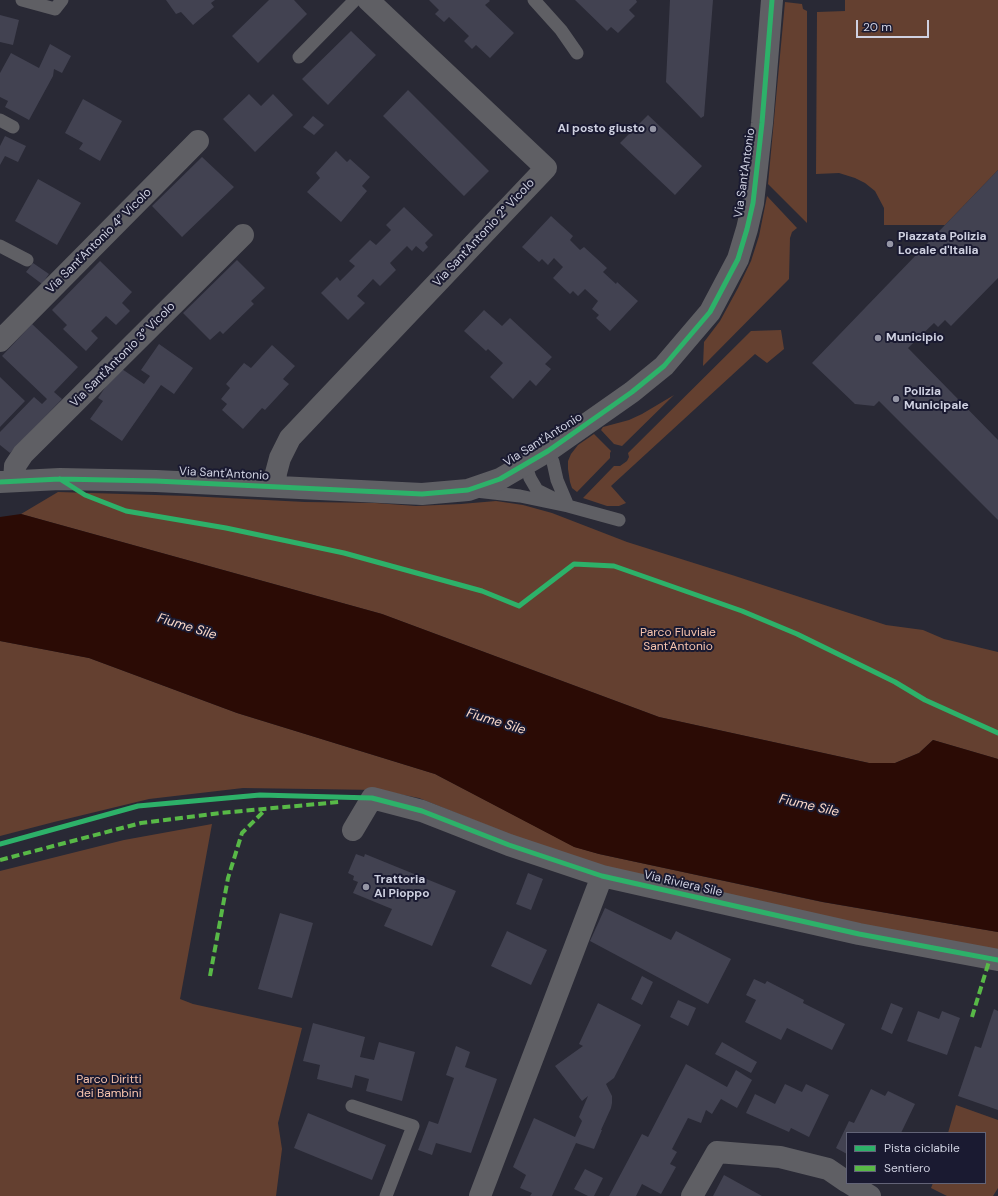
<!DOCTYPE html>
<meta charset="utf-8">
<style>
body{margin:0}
#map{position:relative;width:998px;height:1196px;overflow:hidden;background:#292935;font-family:"DM Sans",sans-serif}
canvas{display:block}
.legend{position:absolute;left:846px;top:1132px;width:140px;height:52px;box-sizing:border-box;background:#1a1a31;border:1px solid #626377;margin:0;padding:5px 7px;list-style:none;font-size:12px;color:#cfd1e1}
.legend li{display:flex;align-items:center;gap:8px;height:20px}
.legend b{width:20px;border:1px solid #626377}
.scale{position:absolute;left:856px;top:20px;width:73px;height:18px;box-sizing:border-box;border:2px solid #cfd1e1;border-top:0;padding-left:5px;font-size:12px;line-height:14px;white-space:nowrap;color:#cfd1e1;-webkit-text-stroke:3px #1a1a31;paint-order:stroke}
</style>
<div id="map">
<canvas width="998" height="1196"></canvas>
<ul class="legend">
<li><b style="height:5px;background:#2db169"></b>Pista ciclabile</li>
<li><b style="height:5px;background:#58b947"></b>Sentiero</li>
</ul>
<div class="scale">20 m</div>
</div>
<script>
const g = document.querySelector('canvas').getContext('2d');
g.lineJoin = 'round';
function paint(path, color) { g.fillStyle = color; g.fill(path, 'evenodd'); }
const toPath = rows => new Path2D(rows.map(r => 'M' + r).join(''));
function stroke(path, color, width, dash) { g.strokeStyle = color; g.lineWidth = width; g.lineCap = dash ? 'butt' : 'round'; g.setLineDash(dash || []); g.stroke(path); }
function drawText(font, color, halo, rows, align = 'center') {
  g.font = font + ' "DM Sans",sans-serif'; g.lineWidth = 4; g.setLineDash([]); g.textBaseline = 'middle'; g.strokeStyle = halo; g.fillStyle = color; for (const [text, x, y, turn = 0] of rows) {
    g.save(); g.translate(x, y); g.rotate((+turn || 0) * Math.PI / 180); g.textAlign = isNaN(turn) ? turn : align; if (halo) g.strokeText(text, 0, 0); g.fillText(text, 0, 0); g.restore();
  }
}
const green = toPath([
 [845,0,998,0,998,170,945,225,884,225,884,208,875,191,865,183,855,178,839,173,816,174,817,12,845,11],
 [785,2,802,4,803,9,807,11,807,223,768,184],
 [767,196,797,228,792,232,790,238,789,279,703,366,704,342,720,321,738,288,751,261,759,236],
 [781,330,784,349,767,363,755,354,611,486,626,503,619,506,607,506,583,498,614,466,620,466,627,461,629,457,628,453,751,331],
 [674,395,622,446,614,444,601,430,603,427,629,420,642,414],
 [594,434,611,451,610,453,610,458,577,492,572,488,570,482,568,469,568,461,571,454,578,445],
 [58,492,188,496,305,502,375,503,416,506,461,504,496,501,523,505,552,513,627,542,732,575,886,625,923,630,944,639,998,652,998,759,933,740,919,753,895,763,869,763,659,717,382,614,21,514],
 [0,641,89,658,237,713,435,774,575,847,599,854,822,902,998,932,998,951,954,945,568,858,419,798,378,790,243,788,149,799,54,822,0,836],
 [212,824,180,999,193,1004,302,1028,278,1123,282,1149,276,1196,0,1196,0,871,124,840],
 [956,1105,998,1120,998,1188,993,1196,947,1196,931,1188,933,1183,985,1183,985,1133,948,1133]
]);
const water = toPath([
 [21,514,382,614,659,717,869,763,895,763,919,753,933,740,998,759,998,932,823,902,599,854,574,847,435,774,237,713,89,658,0,641,0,517]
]);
const building = toPath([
 [166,0,215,0,211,3,214,7,193,25,181,12,176,14],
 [269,0,294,0,307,14,258,63,232,36],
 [429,0,489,0,490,1,485,5,514,33,490,58,476,45,472,49,464,41,469,36,449,17,444,22,435,14,439,10],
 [575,0,636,0,637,2,629,10,635,16,618,33,611,27,607,31],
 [670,0,713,0,704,116,701,118,666,82],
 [0,15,19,20,13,45,0,42],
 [351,31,376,55,328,105,302,79],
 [50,44,71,56,62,73,54,69,53,76,29,120,5,107,8,101,0,97,0,73,11,53,39,68],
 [408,90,489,171,464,196,383,116],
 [249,94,261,106,273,94,293,115,255,152,223,119],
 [83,99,122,121,100,161,79,149,83,143,65,133],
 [648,115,702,166,675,195,620,143],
 [313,116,324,125,314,135,303,127],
 [5,136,26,146,18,162,5,156,0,165,0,146],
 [336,151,347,162,350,159,370,177,362,186,367,191,341,222,307,192,320,178,316,173],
 [202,157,234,187,182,237,152,206],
 [998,170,998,278,951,326,945,320,938,327,934,323,908,348,998,440,998,520,879,401,874,406,855,404,812,363],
 [38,179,81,203,57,245,15,221],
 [404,207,433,235,425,243,428,247,423,252,416,246,412,251,407,246,390,263,396,270,380,286,373,279,357,296,365,303,348,320,321,293,337,277,340,281,355,266,349,261,370,240,376,245,391,230,386,225],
 [551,216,573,236,570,240,580,250,584,247,607,268,603,272,616,284,617,282,638,301,610,331,596,318,599,315,592,309,598,301,585,289,578,296,573,291,570,294,553,278,563,267,554,258,548,265,542,259,539,262,522,247],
 [237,260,265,288,251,301,254,304,223,334,220,331,210,340,183,313],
 [100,261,132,292,122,303,130,311,116,325,106,316,91,331,98,338,86,351,63,329,67,325,52,310],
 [33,263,49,274,42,284,26,272],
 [484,310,502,326,510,318,552,357,545,364,551,369,536,386,530,380,513,399,490,377,503,363,488,349,486,351,464,331],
 [32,324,78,367,54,392,62,399,10,453,0,445,0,432,34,397,42,404,47,399,2,356],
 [159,344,193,368,174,394,161,385,122,441,90,419,103,401,98,398,119,367,144,384,150,376,141,370],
 [272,345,295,366,283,379,289,384,265,410,262,408,243,429,222,410,227,404,221,399,230,388,226,384,244,363,251,368],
 [0,377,25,401,0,427],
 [356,854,364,857,365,854,456,891,432,946,384,926,392,909,353,893,358,882,353,880,354,876,348,873],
 [528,873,543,879,531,910,516,904],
 [605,908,671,940,676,931,731,959,708,1004,590,941],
 [280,913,313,923,292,998,258,989],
 [507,931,547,950,531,985,491,966],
 [642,976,653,982,642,1005,631,999],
 [754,979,765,984,767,981,804,1000,803,1003,845,1024,832,1050,787,1028,781,1040,745,1022,756,1000,746,995],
 [678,1000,696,1008,688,1026,670,1017],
 [598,1003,641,1025,614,1078,606,1084,612,1096,612,1103,611,1108,601,1130,602,1130,594,1149,576,1143,552,1196,530,1196,532,1193,520,1188,526,1175,513,1167,534,1118,575,1137,582,1121,579,1117,588,1096,582,1101,555,1066,583,1046,579,1044],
 [891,1003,903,1008,892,1034,881,1029],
 [994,1009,998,1011,998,1110,958,1096,975,1046,981,1048],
 [918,1011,939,1019,942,1011,960,1018,947,1055,907,1041],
 [313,1023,365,1037,360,1057,374,1060,379,1042,415,1052,402,1101,366,1091,369,1079,355,1075,352,1088,317,1079,320,1065,303,1061],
 [722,1042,757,1062,751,1073,715,1054],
 [456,1046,470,1052,465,1067,497,1079,471,1153,436,1143,432,1155,418,1150,429,1121,438,1124,454,1078,446,1075],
 [686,1064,727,1087,736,1070,752,1080,737,1108,721,1099,712,1114,706,1110,701,1123,688,1118,672,1149,677,1152,670,1164,676,1167,661,1194,642,1184,636,1196,609,1196,642,1134,648,1137],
 [785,1084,802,1092,806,1084,829,1095,809,1137,791,1128,789,1132,746,1113,755,1094,775,1104],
 [871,1089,885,1096,888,1091,915,1104,901,1133,847,1133,847,1154,836,1148,849,1121,854,1123],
 [308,1113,386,1145,372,1180,294,1148],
 [585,1169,603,1178,594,1196,588,1196,574,1189],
 [724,1175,762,1196,713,1196]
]);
const lane = toPath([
 [22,0,55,9,62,0],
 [534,0,561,30,577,53],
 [299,57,355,0],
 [0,120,13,127],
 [0,246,27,260],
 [548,451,553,462,557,480,568,506],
 [525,464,530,478,537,490,553,498],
 [476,491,520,496,568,506,619,520],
 [352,1106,413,1126,386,1196]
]);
const street = toPath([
 [0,341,198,141],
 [14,480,15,466,23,454,243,235],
 [0,482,60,479,156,481,422,494,468,490,500,479,548,451,632,392,664,366,710,312,738,259,747,229,753,203,762,123,772,0],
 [275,486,276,473,280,458,290,438,546,168,368,0],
 [353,830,372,798,422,811,509,845,602,876,859,934,998,960],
 [849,1183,870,1196],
 [480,1196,602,876],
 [692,1196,717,1152,780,1157,828,1169,847,1182]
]);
const quiet = toPath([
 [0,860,141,823,220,813,339,802],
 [210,976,228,878,242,833,265,810],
 [972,1017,990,958]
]);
const cycleway = toPath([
 [60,479,85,495,126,511,226,528,344,553,482,591,519,606,574,564,614,566,742,611,797,634,895,682,925,700,998,733],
 [0,482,60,479,156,481,422,494,468,490,500,479,548,451,632,392,664,366,710,312,738,259,747,229,753,203,762,123,772,0],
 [0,844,138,806,260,795,372,798,422,811,509,845,602,876,859,934,998,960]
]);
const markers = [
 [653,129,4,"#9596a5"],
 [890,244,4,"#9596a5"],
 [878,338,4,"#9596a5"],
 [896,399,4,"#9596a5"],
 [366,887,4,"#9596a5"]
];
const poiNames = [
 ["Al posto giusto",645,129,"right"],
 ["Piazzata Polizia",898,237],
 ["Locale d'Italia",898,251],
 ["Municipio",886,338],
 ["Polizia",904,392],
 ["Municipale",904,406],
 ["Trattoria",374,880],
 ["Al Pioppo",374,894]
];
const streetNames = [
 ["Via Sant'Antonio",745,173,-82],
 ["Via Sant'Antonio 2° Vicolo",484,233,-47],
 ["Via Sant'Antonio 4° Vicolo",99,241,-45],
 ["Via Sant'Antonio 3° Vicolo",123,355,-45],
 ["Via Sant'Antonio",543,440,-32],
 ["Via Sant'Antonio",224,474,3],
 ["Via Riviera Sile",683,884,13]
];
const parkNames = [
 ["Parco Fluviale",678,633],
 ["Sant'Antonio",678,647],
 ["Parco Diritti",109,1080],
 ["dei Bambini",109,1094]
];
const waterNames = [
 ["Fiume Sile",187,627,17],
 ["Fiume Sile",496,722,17],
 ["Fiume Sile",809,806,13]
];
paint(green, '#644030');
paint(water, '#2b0b05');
paint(building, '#424251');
stroke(lane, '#5f5f64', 13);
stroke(street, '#5f5f64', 22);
stroke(quiet, '#58b947', 4, [8, 4]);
stroke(cycleway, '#2db169', 5);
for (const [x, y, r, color] of markers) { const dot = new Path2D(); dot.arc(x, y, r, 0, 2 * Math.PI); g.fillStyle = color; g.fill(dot); stroke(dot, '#1a1a31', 1.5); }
drawText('bold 12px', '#cfd1e1', '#1a1a31', poiNames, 'left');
drawText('12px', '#cfd1e1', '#1a1a31', streetNames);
drawText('12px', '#f8c5ae', '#1a1a31', parkNames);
drawText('italic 13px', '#fddbcb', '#1a1a31', waterNames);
</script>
